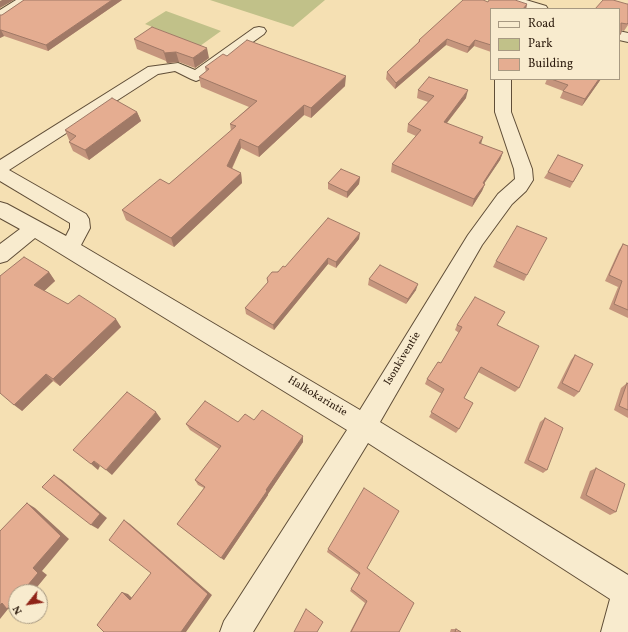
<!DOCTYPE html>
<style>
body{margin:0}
#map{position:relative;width:628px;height:632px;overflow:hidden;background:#f5e0b3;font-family:Vollkorn,serif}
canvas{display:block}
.legend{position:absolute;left:490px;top:8px;width:130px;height:72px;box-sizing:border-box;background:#f8ebce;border:1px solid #a79982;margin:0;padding:5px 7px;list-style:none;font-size:12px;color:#2e1d0f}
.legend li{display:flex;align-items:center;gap:8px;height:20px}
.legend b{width:20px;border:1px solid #a79982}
.north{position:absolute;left:8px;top:584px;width:40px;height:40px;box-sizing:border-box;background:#f8ebce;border:1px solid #a79982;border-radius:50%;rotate:240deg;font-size:11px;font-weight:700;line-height:16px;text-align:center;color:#2e1d0f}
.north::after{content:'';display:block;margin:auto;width:14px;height:18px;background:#8f2418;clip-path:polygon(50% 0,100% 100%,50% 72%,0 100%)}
</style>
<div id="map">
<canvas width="628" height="632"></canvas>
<ul class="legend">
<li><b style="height:5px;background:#f8ebce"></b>Road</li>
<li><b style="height:11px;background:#c1c189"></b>Park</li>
<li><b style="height:11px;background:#e5ad91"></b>Building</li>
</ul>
<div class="north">N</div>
</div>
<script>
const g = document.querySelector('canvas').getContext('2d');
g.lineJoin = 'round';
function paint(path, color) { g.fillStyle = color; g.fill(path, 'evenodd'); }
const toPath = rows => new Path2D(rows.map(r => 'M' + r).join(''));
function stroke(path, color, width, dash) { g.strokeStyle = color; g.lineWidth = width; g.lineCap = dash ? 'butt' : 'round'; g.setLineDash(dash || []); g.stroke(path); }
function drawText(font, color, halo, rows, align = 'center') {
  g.font = font + ' Vollkorn,serif'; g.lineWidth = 4; g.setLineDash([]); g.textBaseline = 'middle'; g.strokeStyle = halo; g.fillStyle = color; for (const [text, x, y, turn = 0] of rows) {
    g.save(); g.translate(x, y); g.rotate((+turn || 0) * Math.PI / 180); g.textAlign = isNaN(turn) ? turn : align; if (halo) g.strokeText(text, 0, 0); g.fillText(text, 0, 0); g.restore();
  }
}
const green = toPath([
 [210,0,325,0,293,27],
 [166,11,221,31,200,46,145,24]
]);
const minor = toPath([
 [16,0,32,0,5,19,0,20,0,10,16,0],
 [506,0,526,0,546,6,548,9,528,9,508,3,506,0],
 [259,27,264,28,266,31,264,34,201,79,196,81,191,79,175,71,158,74,9,170,86,214,89,219,90,228,81,245,360,410,468,235,498,194,515,179,514,169,495,112,495,79,511,79,511,112,532,169,533,180,526,191,512,204,482,245,380,422,628,575,628,632,601,632,610,599,368,443,253,632,220,632,224,621,347,430,35,238,7,261,0,263,0,244,20,229,0,218,0,202,7,204,66,236,70,228,70,223,0,181,0,160,148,67,178,63,195,70,254,28,259,27],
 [619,31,628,33,628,42,619,40,619,31]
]);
const wall = toPath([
 [24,0,122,0,48,51,4,36,0,38,2,15],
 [488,2,527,4,526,9,491,9,491,52,474,46,467,53,446,45,395,89,386,79,387,72,418,43,419,40],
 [627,4,628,4,628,25,624,31,621,30,621,33,619,37,619,9],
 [134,39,209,58,195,68,179,62,167,63,166,61,137,49],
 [227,56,345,86,311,118,304,115,259,157,241,148,232,169,241,173,242,183,174,247,126,220,122,210,169,184,231,131,230,124,249,107,201,87,199,77,206,72,205,67],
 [547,79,601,79,582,106,560,98,563,91,545,84],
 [418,90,466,98,447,123,481,144,503,152,500,160,484,183,485,184,482,191,472,207,391,172,392,164,416,136,407,132,408,124,428,102,417,98],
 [137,112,141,121,89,160,73,151,69,142,70,141,69,140,65,130],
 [583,165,570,188,544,178,548,172],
 [360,177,359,184,347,198,328,189,328,183],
 [359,239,336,268,328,264,274,330,246,314,245,308,268,283,267,278,285,267],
 [623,244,628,246,628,318,609,309,618,287,605,281,619,250],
 [24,257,49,272,55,281,44,291,68,304,121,327,60,386,53,381,22,411],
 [496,261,527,275,524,281,493,267],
 [369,279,416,290,406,304,368,285],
 [457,325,497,325,519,388,515,392,478,372,464,398,459,429,456,433,429,417,442,394,425,384,427,379,441,363,459,333,455,330],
 [575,355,579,392,574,397,557,388,571,360],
 [627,383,628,384,628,418,614,410,621,388],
 [545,418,547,470,543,473,524,463,540,422],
 [254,420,303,442,268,494,268,495,224,560,177,524,204,488,198,485,195,480,219,449,190,430,186,424,238,422],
 [596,468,616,512,610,515,580,498,590,471],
 [328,549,367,568,399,632,350,632,365,603,350,591,359,575,327,552],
 [451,629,456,629,461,632,450,632]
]);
const shadedWall = toPath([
 [2,0,14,0,0,8,0,1],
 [112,0,122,0,48,51,46,45],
 [527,4,526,9,523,9],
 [0,30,1,30,4,36,0,38],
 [447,39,446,45,395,89,396,83],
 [475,40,474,46,467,53,469,47],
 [207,48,209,58,195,68,193,58],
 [176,52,179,62,167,63,164,53],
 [346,76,345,86,311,118,311,108],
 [599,79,601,79,582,106,585,99],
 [468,90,466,98,442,129,444,122],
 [304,105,304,115,259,157,258,147],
 [137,112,141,121,89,160,85,150],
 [483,137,481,144,479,143],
 [240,139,241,148,228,176,227,166],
 [503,152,500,160,480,190,483,183],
 [241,173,242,183,174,247,171,238],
 [360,177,359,184,347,198,347,192],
 [485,184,482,191,472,207,474,199],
 [360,233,359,239,336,268,336,262],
 [328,258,328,264,274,330,273,325],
 [49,272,55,281,41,294,34,285],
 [418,284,416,290,406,304,408,299],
 [116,319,121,327,60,386,53,379],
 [46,374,53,381,22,411,14,405],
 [156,412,161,419,112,475,106,470],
 [303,436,303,442,268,494,268,495,224,560,221,558,266,490],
 [94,461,100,466,98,470,91,464],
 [54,475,62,480,107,518,98,529,91,525],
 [27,503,35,508,69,539,42,571,47,575,33,592,22,592],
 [124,520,130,524,212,595,186,632,181,632],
 [122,592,128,594,136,602,130,600],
 [16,598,16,610,8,609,0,619,0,605,2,603]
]);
const building = toPath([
 [24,0,112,0,46,45,1,30,0,30,0,15,2,15,24,0],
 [463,0,483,0,488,2,489,0,515,0,527,4,523,9,491,9,491,45,475,40,469,47,447,39,396,83,387,72,420,41,419,40,463,0],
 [603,0,613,0,627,4,628,4,628,23,627,24,621,23,621,33,619,36,619,9,595,9,603,0],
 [152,27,207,48,193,58,176,52,164,53,164,51,134,39,152,27],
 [247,40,346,76,311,108,304,105,258,147,240,139,227,166,241,173,171,238,122,210,160,179,169,184,236,126,230,124,257,101,199,77,209,69,205,67,223,54,227,56,247,40],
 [429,77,468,90,444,122,483,137,479,143,503,152,483,183,485,184,474,199,392,164,421,130,408,124,434,96,418,90,429,77],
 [551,79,599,79,585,99,563,91,568,85,551,79],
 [112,98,137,112,85,150,69,142,76,136,65,130,112,98],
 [558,155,583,165,573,182,548,172,558,155],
 [341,169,360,177,347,192,328,183,341,169],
 [328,218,360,233,336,262,328,258,273,325,245,308,268,282,267,278,272,272,278,272,283,266,285,267,328,218],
 [517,226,547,238,527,275,496,261,517,226],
 [623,244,628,246,628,310,614,304,622,281,609,275,623,244],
 [24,257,49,272,34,285,68,304,79,295,116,319,53,379,46,374,14,405,0,393,0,276,24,257],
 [380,265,418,284,408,299,369,279,380,265],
 [475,297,505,312,497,325,539,346,519,388,481,367,464,398,473,403,459,429,431,412,444,389,427,379,438,362,441,363,462,327,457,325,475,297],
 [575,355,593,364,579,392,562,383,575,355],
 [627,383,628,384,628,410,619,406,627,383],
 [127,392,156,412,106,470,94,461,91,464,73,450,127,392],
 [205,401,238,422,245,414,254,420,262,410,303,436,266,490,267,491,221,558,177,524,205,487,195,480,221,446,186,424,205,401],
 [545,418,563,428,547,470,528,460,545,418],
 [596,468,625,484,616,512,586,495,596,468],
 [54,475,100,514,91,525,42,487,54,475],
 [364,488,399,511,367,568,414,603,399,632,351,632,367,601,351,589,360,573,328,549,364,488],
 [27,503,61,536,33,568,38,573,22,592,16,592,16,598,7,609,2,603,0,605,0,531,27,503],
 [124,520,208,594,181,632,104,632,97,625,122,592,130,600,151,573,109,540,124,520],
 [306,609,323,622,317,632,294,632,306,609],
 [456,629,461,632,455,632,456,629]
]);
const streetNames = [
 ["Isonkiventie",403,359,-59],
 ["Halkokarintie",317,397,31]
];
paint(green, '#c1c189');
stroke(minor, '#604e38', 2);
paint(minor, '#f8ebce');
paint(wall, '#c5957d');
paint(shadedWall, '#a07966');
paint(building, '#e5ad91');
stroke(building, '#a07966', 1);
drawText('11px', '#2e1d0f', '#f8ebce', streetNames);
</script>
